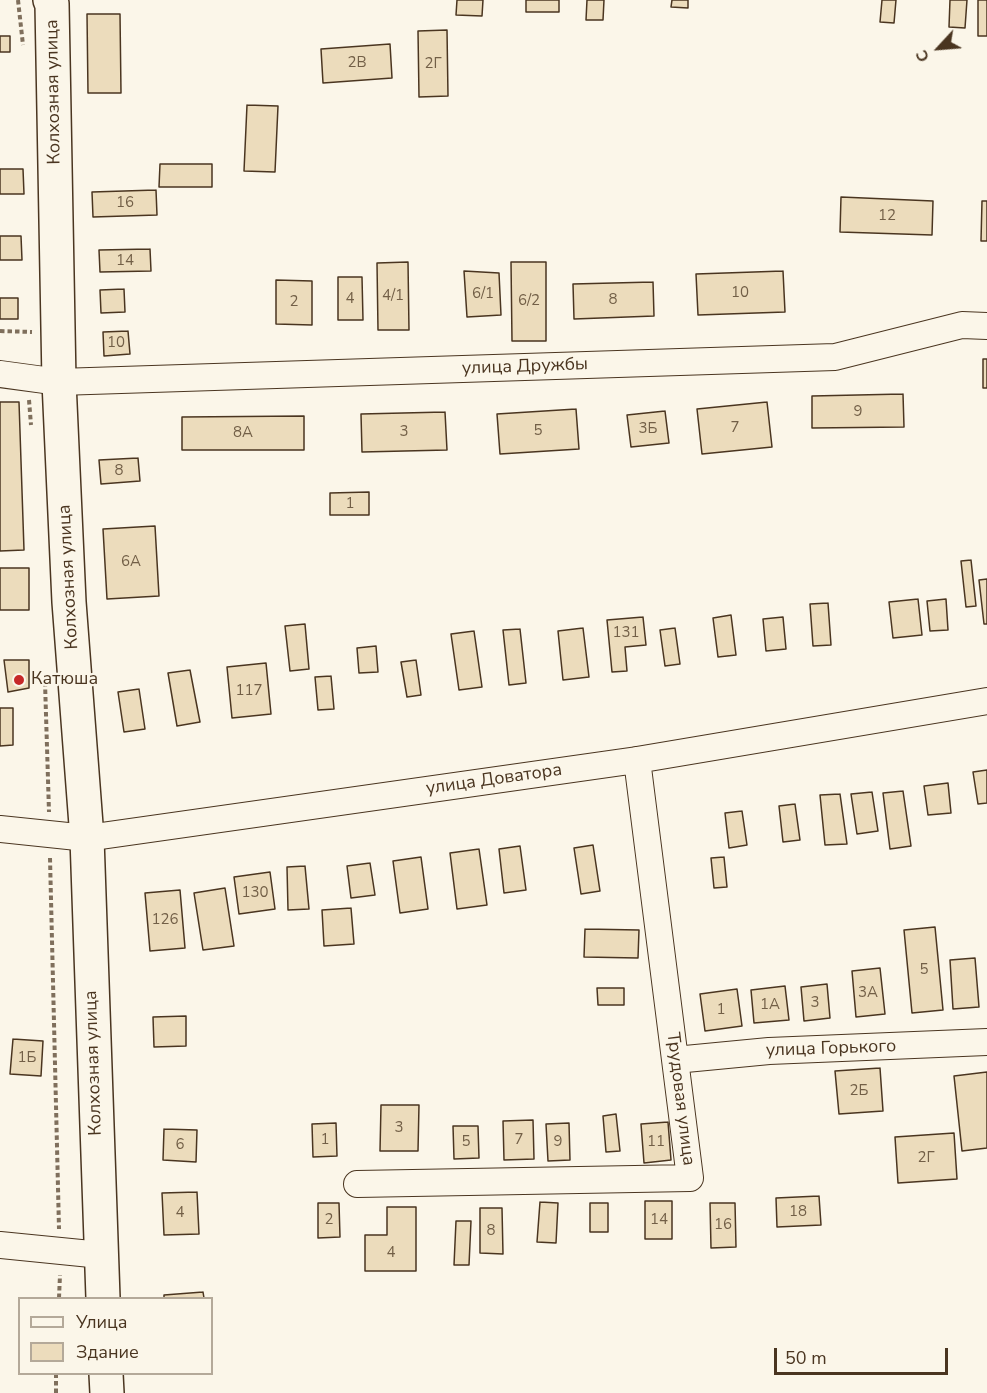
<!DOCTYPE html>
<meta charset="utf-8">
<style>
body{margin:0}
#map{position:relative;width:987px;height:1393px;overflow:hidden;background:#fbf6e9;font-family:"Nunito Sans",sans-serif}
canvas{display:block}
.legend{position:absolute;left:18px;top:1297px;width:195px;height:78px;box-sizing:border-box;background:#fbf6e9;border:2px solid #b4a999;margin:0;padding:8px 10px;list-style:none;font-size:18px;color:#4a3520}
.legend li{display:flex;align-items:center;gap:12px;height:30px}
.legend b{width:30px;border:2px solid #b4a999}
.north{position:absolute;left:909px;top:18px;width:60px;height:60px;-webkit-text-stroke:4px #fbf6e9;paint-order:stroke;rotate:244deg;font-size:16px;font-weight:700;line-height:24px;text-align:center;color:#4a3520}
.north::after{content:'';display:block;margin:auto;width:21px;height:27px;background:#4a3520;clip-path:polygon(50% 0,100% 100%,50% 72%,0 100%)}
.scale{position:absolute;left:774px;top:1348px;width:174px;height:27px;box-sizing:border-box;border:3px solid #4a3520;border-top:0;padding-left:8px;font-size:18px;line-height:21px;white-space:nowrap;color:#4a3520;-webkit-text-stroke:4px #fbf6e9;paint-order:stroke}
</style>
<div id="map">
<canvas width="987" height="1393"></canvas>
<ul class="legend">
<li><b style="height:8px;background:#fbf6e9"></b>Улица</li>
<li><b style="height:16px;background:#ecdcbc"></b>Здание</li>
</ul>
<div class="north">С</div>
<div class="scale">50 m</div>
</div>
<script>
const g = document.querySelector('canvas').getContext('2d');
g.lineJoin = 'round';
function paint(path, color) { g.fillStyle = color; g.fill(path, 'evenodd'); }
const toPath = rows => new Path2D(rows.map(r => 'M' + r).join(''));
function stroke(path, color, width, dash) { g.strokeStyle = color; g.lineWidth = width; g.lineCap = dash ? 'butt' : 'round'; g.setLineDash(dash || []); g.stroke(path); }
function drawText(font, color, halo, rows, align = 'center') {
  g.font = font + ' "Nunito Sans",sans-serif'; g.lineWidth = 4.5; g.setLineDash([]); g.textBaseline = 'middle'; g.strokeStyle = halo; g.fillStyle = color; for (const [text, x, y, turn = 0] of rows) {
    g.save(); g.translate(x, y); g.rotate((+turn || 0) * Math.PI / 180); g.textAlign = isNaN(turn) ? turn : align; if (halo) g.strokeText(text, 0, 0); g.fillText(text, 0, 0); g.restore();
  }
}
const building = toPath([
 [457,0,483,0,482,16,456,15,457,0],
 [526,0,559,0,559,12,526,12,526,0],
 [587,0,604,0,603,20,586,20,587,0],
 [672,0,688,0,688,8,671,7,672,0],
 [882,0,896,0,894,23,880,22,882,0],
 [950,0,967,0,965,28,949,27,950,0],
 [978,0,987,0,987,36,978,36,978,0],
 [87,14,120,14,121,93,88,93,87,14],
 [447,30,448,96,419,97,418,31,447,30],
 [0,36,10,36,10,52,0,52,0,36],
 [390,44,392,78,323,83,321,49,390,44],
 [247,105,278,106,275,172,244,171,247,105],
 [160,164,212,164,212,187,159,187,160,164],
 [0,169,23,169,24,194,0,194,0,169],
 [156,190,157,215,93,217,92,192,156,190],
 [841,197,933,201,932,235,840,232,841,197],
 [982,201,987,201,987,241,981,241,982,201],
 [0,236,21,236,22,260,0,260,0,236],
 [150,249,151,271,100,272,99,250,150,249],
 [408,262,409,330,378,330,377,263,408,262],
 [511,262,546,262,546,341,512,341,511,262],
 [464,271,499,273,501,315,467,317,464,271],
 [783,271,785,312,698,315,696,274,783,271],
 [338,277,362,277,363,320,338,320,338,277],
 [276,280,312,281,312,325,276,324,276,280],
 [653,282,654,316,574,319,573,284,653,282],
 [124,289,125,312,101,313,100,290,124,289],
 [0,298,18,298,18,319,0,319,0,298],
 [128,331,130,354,104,356,103,332,128,331],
 [983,359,987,359,987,388,983,388,983,359],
 [903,394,904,427,812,428,812,396,903,394],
 [0,402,19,402,24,550,0,551,0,402],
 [767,402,772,447,702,454,697,409,767,402],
 [576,409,579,449,500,454,497,414,576,409],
 [665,411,669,443,631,447,627,415,665,411],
 [445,412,447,450,362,452,361,414,445,412],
 [304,416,304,450,182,450,182,417,304,416],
 [138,458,140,481,101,484,99,460,138,458],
 [369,492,369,515,330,515,330,493,369,492],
 [155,526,159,596,107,599,103,529,155,526],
 [971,560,976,606,966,607,961,561,971,560],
 [0,568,29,568,29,610,0,610,0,568],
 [987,579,987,624,984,624,979,580,987,579],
 [918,599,922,635,893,638,889,602,918,599],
 [946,599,948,630,930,631,927,601,946,599],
 [828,603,831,645,813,646,810,604,828,603],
 [731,615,736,655,718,657,713,618,731,615],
 [643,617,646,645,625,647,627,671,612,672,607,620,643,617],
 [783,617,786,649,766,651,763,619,783,617],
 [305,624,309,669,290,671,285,626,305,624],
 [583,628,589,677,563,680,558,631,583,628],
 [675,628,680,664,665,666,660,630,675,628],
 [520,629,526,683,509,685,503,630,520,629],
 [474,631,482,687,459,690,451,634,474,631],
 [376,646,378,672,359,673,357,648,376,646],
 [4,660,29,660,29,688,8,692,4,660],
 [416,660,421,695,407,697,401,662,416,660],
 [266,663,271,714,232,718,227,667,266,663],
 [190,670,200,722,177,726,168,673,190,670],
 [331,676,334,709,318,710,315,677,331,676],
 [139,689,145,729,124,732,118,692,139,689],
 [0,708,13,708,13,745,0,746,0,708],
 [987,770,987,803,978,804,973,772,987,770],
 [948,783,951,813,928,815,924,786,948,783],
 [903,791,911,846,890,849,883,793,903,791],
 [872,792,878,831,857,834,851,794,872,792],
 [840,794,847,844,825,845,820,795,840,794],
 [795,804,800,840,783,842,779,806,795,804],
 [742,811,747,845,729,848,725,813,742,811],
 [593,845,600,891,581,894,574,848,593,845],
 [520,846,526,890,504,893,499,849,520,846],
 [479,849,487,905,457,909,450,853,479,849],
 [421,857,428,909,400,913,393,861,421,857],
 [724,857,727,887,714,888,711,858,724,857],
 [370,863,375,895,351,898,347,866,370,863],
 [305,866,309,909,288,910,287,867,305,866],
 [270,872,275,909,239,914,234,877,270,872],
 [225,888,234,946,203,950,194,893,225,888],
 [180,890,185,948,150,951,145,893,180,890],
 [351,908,354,944,324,946,322,910,351,908],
 [935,927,943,1010,912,1013,904,930,935,927],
 [585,929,639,930,638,958,584,957,585,929],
 [975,958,979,1007,953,1009,950,960,975,958],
 [880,968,885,1014,856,1017,852,971,880,968],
 [827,984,830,1018,804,1021,801,987,827,984],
 [785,986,789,1020,754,1023,751,990,785,986],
 [597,988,624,988,624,1005,598,1005,597,988],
 [737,989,742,1026,705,1031,700,994,737,989],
 [186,1016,186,1046,154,1047,153,1017,186,1016],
 [13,1039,43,1041,41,1076,10,1074,13,1039],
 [880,1068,883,1111,839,1114,835,1071,880,1068],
 [987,1072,987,1148,962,1151,954,1076,987,1072],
 [381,1105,419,1105,418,1151,380,1151,381,1105],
 [616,1114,620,1151,606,1152,603,1116,616,1114],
 [533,1120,534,1159,504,1160,503,1121,533,1120],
 [668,1122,671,1160,644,1163,641,1124,668,1122],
 [336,1123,337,1156,313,1157,312,1124,336,1123],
 [569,1123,570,1160,548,1161,546,1124,569,1123],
 [453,1126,478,1126,479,1158,454,1159,453,1126],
 [164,1129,197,1130,196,1162,163,1160,164,1129],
 [954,1133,957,1179,898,1183,895,1137,954,1133],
 [197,1192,199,1234,164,1235,162,1193,197,1192],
 [819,1196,821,1225,777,1227,776,1198,819,1196],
 [645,1201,672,1201,672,1239,645,1239,645,1201],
 [540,1202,558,1203,556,1243,537,1242,540,1202],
 [318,1203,339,1203,340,1237,318,1238,318,1203],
 [590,1203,608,1203,608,1232,590,1232,590,1203],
 [710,1203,735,1203,736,1247,711,1248,710,1203],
 [387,1207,416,1207,416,1271,365,1271,365,1235,387,1235,387,1207],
 [480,1208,502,1208,503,1254,480,1253,480,1208],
 [456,1221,471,1221,469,1265,454,1265,456,1221],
 [203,1292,204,1298,164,1298,164,1295,203,1292]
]);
const path = toPath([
 [18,0,23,45],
 [0,331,32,332],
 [29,400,31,425],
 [45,682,49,812],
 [50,858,59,1229],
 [59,1298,60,1275],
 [56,1393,56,1374]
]);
const minor = toPath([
 [0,374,59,382,835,357,962,325,987,326],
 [0,829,87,838,637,760,987,701],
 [675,1060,769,1051,987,1042],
 [357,1184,690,1178,637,760],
 [0,1245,101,1255]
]);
const major = toPath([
 [50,0,52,4,59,382,69,602,87,838,103,1298],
 [106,1374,107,1393]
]);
const markers = [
 [19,680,6,"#c62828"]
];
const numberNames = [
 ["2В",357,63],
 ["2Г",433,64],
 ["16",125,203],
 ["12",887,216],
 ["14",125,261],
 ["10",740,293],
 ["6/1",483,294],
 ["4/1",393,296],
 ["4",350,299],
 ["8",613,300],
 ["6/2",529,301],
 ["2",294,302],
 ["10",116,343],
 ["9",858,412],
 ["7",735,428],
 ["3Б",648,429],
 ["5",538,431],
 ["3",404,432],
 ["8А",243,433],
 ["8",119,471],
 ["1",350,504],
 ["6А",131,562],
 ["131",626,633],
 ["117",249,691],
 ["130",255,893],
 ["126",165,920],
 ["5",924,970],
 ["3А",868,993],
 ["3",815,1003],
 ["1А",770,1005],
 ["1",721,1010],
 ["1Б",27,1058],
 ["2Б",859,1091],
 ["3",399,1128],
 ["1",325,1140],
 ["7",519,1140],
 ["5",466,1142],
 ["9",558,1142],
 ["11",656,1142],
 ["6",180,1145],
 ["2Г",926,1158],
 ["18",798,1212],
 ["4",180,1213],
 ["2",329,1220],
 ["14",659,1220],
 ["16",723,1225],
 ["8",491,1231],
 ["4",391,1253]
];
const streetNames = [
 ["Колхозная улица",54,92,-91],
 ["улица Дружбы",525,367,-2],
 ["Колхозная улица",69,577,-93],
 ["улица Доватора",494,780,-8],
 ["улица Горького",831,1049,-2],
 ["Колхозная улица",94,1063,-92],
 ["Трудовая улица",680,1099,83]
];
const poiNames = [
 ["Катюша",31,680]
];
paint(building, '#ecdcbc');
stroke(building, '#4a3520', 1.5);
stroke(minor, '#4a3520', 28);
stroke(major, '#4a3520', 36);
stroke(path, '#7f6f5c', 4, [4.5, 3]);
stroke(minor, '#fbf6e9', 26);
stroke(major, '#fbf6e9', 33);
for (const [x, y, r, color] of markers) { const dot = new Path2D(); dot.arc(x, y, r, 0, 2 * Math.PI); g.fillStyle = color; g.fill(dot); stroke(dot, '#fbf6e9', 2); }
drawText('15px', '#725f47', null, numberNames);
drawText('18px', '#4a3520', '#fbf6e9', streetNames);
drawText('18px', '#4a3520', '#fbf6e9', poiNames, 'left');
</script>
